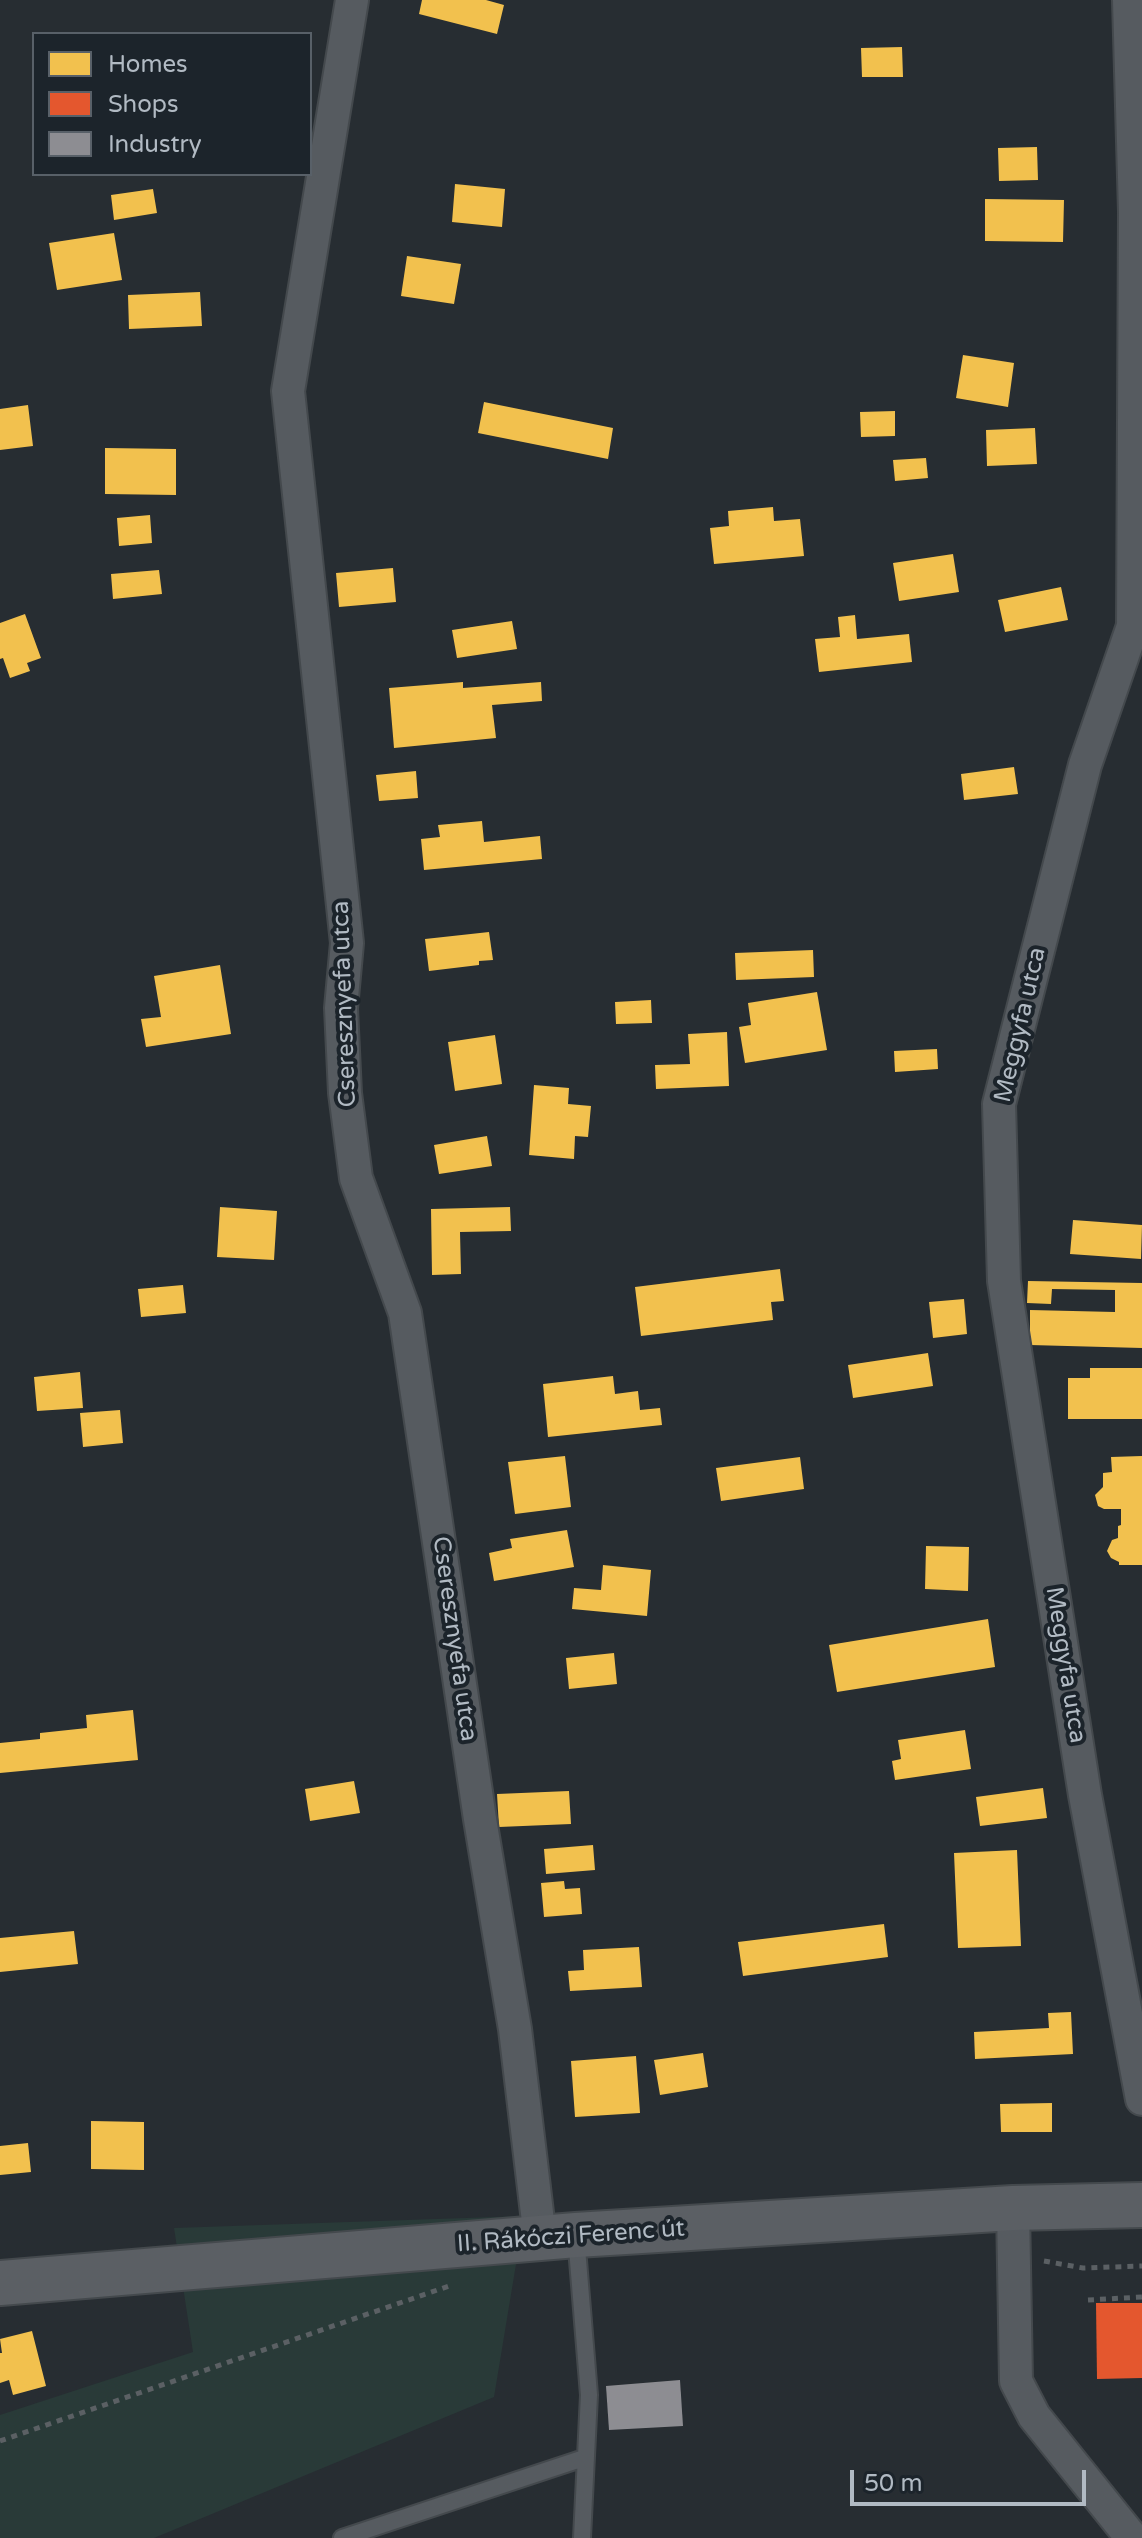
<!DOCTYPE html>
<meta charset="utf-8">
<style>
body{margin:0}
#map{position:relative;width:1142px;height:2538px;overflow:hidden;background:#272d32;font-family:"Varela Round",sans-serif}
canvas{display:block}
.legend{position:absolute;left:32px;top:32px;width:280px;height:144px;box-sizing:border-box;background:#1c242b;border:2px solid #586068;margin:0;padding:10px 14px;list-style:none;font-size:24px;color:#b1bac3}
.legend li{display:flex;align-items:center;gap:16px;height:40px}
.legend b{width:40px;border:2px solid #586068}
.scale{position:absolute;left:850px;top:2470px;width:236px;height:36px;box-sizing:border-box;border:4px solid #b1bac3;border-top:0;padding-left:10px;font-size:24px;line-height:28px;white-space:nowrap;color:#b1bac3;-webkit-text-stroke:6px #1c242b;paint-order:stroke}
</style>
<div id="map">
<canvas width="1142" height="2538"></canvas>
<ul class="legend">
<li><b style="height:22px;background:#f2c14e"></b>Homes</li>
<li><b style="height:22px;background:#e4572e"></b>Shops</li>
<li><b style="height:22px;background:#8d8d92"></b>Industry</li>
</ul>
<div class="scale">50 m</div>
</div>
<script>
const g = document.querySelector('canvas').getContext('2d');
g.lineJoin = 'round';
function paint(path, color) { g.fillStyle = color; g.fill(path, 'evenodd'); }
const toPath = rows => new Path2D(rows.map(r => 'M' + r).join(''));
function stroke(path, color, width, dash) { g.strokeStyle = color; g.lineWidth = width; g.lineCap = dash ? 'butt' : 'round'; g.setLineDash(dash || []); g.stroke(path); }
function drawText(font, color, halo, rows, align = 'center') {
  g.font = font + ' "Varela Round",sans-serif'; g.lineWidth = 8; g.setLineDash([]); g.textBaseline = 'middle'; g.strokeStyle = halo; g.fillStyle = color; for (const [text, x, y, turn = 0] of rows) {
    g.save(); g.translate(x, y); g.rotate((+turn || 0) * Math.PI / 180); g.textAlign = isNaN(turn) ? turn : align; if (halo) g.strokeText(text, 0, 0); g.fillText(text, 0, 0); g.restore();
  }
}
const green = toPath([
 [524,2216,494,2397,154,2538,0,2538,0,2415,193,2352,174,2228]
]);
const homes = toPath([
 [422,0,486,0,504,5,497,34,419,14],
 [902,47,903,77,862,77,861,48],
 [1037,147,1038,180,999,181,998,148],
 [455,184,505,189,502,227,452,222],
 [153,189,157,213,114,220,111,195],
 [985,199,1064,200,1063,242,985,241],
 [114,233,122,280,57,290,49,243],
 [407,256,461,264,454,304,401,296],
 [200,292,202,326,129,329,128,295],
 [963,355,1014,363,1008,407,956,398],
 [484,402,613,428,608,459,478,433],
 [28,405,33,446,0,450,0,409],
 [895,411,895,436,861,437,860,412],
 [1035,428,1037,464,987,466,986,430],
 [105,448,176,449,176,495,105,494],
 [926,458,928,478,895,481,893,460],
 [773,507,774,521,800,519,804,556,714,564,710,528,729,526,728,511],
 [150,515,152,543,119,546,117,518],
 [953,554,959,592,899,601,893,563],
 [393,568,396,602,339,607,336,573],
 [159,570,162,594,113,599,111,574],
 [1061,587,1068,620,1005,632,998,600],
 [25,614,41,658,27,663,30,671,10,678,3,658,0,659,0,623],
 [855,615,857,639,909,634,912,662,819,672,815,639,840,637,838,617],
 [512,621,517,649,457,658,452,630],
 [463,682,463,688,541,682,542,701,492,705,496,738,394,748,389,688],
 [1014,767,1018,794,964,800,961,774],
 [416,771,418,798,379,801,376,775],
 [482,821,484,842,540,836,542,859,424,870,421,839,440,837,438,825],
 [489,932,493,960,479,961,479,965,429,971,425,939],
 [813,950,814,977,736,980,735,953],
 [220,965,231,1034,146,1047,141,1019,161,1017,154,976],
 [817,992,827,1050,745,1063,739,1027,751,1025,748,1003],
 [651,1000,652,1023,616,1024,615,1002],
 [727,1032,729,1086,656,1089,655,1065,690,1064,688,1034],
 [495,1035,502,1084,455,1091,448,1042],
 [937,1049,938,1069,895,1072,894,1051],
 [534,1085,569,1088,568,1104,591,1106,588,1137,575,1136,574,1159,529,1155],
 [487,1136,492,1166,439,1174,434,1145],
 [220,1207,277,1211,274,1260,217,1257],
 [510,1207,511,1231,460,1232,461,1274,432,1275,431,1209],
 [1073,1220,1142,1225,1141,1259,1070,1254],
 [780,1269,784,1301,771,1302,773,1320,641,1336,635,1287],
 [1028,1281,1142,1283,1142,1348,1030,1345,1030,1310,1115,1312,1115,1290,1052,1289,1051,1304,1027,1303],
 [183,1285,186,1313,141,1317,138,1289],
 [964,1299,967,1334,933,1338,929,1302],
 [928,1353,933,1386,853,1398,848,1365],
 [1090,1368,1142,1368,1142,1419,1068,1419,1068,1378,1090,1378],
 [80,1372,83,1408,37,1411,34,1377],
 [613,1376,615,1394,638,1391,640,1410,660,1408,662,1425,548,1437,543,1384],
 [120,1410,123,1443,83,1447,80,1413],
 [565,1456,571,1507,515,1514,508,1462],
 [1142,1456,1142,1565,1119,1565,1119,1562,1111,1558,1107,1551,1112,1540,1118,1538,1118,1526,1121,1525,1121,1509,1104,1509,1098,1506,1095,1495,1103,1487,1103,1473,1112,1472,1111,1457],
 [800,1457,804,1489,721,1501,716,1468],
 [567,1530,574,1567,494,1581,489,1553,512,1548,510,1539],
 [926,1546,969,1547,968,1591,925,1589],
 [603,1565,651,1570,647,1616,572,1609,574,1588,601,1590],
 [988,1619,995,1667,837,1692,829,1645],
 [614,1653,617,1684,569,1689,566,1658],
 [133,1710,138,1760,0,1773,0,1743,40,1739,40,1733,87,1728,86,1715],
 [965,1730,971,1769,895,1780,892,1761,901,1759,898,1740],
 [354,1781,360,1813,310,1821,305,1789],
 [1043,1788,1047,1818,980,1826,976,1797],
 [569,1791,571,1824,499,1827,497,1794],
 [593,1845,595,1870,546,1874,544,1849],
 [1017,1850,1021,1946,958,1948,954,1853],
 [564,1881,565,1889,580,1888,582,1914,544,1917,541,1883],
 [884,1924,888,1957,743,1976,738,1942],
 [74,1931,78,1964,0,1972,0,1938],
 [639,1947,642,1987,570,1991,568,1971,584,1970,583,1950],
 [1071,2012,1073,2054,975,2059,974,2032,1049,2028,1048,2013],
 [703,2053,708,2087,660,2095,654,2060],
 [636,2056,640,2113,575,2117,571,2061],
 [1052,2103,1052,2132,1001,2132,1000,2104],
 [91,2121,144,2122,144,2170,91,2169],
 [28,2143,31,2172,0,2175,0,2146],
 [32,2331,46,2386,13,2395,9,2380,0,2383,0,2353,2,2353,0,2339]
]);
const shops = toPath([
 [1096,2303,1142,2303,1142,2378,1097,2379]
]);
const industry = toPath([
 [680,2380,683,2426,609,2430,606,2386]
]);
const path = toPath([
 [1044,2261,1083,2268,1142,2266],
 [1088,2300,1142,2297],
 [0,2441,449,2286]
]);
const service = toPath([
 [576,2236,589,2395,582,2538],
 [342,2538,584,2458]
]);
const minor = toPath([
 [352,0,288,391,347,943,341,1008,345,1093,356,1178,405,1313,480,1819,515,2029,540,2238],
 [1129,0,1135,212,1133,626,1085,765,999,1104,1004,1281,1085,1795,1142,2099],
 [1013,2208,1016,2381,1034,2416,1132,2538]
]);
const secondary = toPath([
 [0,2283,576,2235,1013,2208,1142,2205]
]);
const streetNames = [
 ["Cseresznyefa utca",345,1004,-92],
 ["Meggyfa utca",1021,1025,-77],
 ["Cseresznyefa utca",454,1639,82],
 ["Meggyfa utca",1065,1665,81],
 ["II. Rákóczi Ferenc út",571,2237,-4]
];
paint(green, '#293a38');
paint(homes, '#f2c14e');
paint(shops, '#e4572e');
paint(industry, '#8d8d92');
stroke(service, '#44494d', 20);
stroke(minor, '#44494d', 36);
stroke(secondary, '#44494d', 48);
stroke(path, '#5b6064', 5, [6, 6]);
stroke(service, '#565b60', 16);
stroke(minor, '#565b60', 32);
stroke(secondary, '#5b5f64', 44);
drawText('24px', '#b1bac3', '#1c242b', streetNames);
</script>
